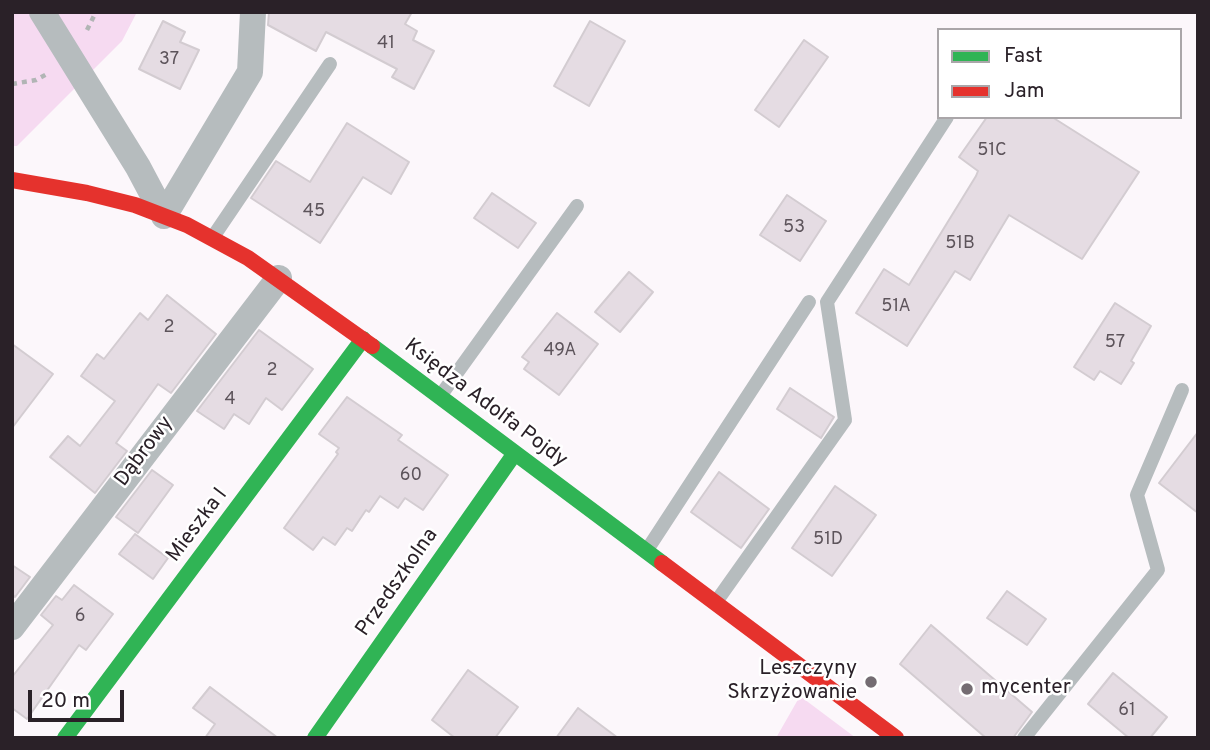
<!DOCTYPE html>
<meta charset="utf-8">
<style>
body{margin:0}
#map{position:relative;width:1210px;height:750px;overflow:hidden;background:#fcf7fb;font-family:Overpass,sans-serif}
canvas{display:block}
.frame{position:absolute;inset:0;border:14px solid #2a2128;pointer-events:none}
.legend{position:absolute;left:937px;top:28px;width:245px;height:91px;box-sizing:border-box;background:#fff;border:2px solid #aaa6a9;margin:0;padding:9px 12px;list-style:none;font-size:21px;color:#2a2128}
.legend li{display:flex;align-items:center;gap:14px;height:35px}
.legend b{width:35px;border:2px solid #aaa6a9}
.scale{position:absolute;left:28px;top:690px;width:96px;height:32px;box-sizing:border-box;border:4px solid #2a2128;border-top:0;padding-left:9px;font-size:21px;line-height:24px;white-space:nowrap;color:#2a2128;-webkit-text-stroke:5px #fff;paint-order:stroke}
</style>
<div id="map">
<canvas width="1210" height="750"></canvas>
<div class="frame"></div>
<ul class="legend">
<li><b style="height:9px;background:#30b455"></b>Fast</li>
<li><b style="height:9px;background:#e5322d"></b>Jam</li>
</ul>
<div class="scale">20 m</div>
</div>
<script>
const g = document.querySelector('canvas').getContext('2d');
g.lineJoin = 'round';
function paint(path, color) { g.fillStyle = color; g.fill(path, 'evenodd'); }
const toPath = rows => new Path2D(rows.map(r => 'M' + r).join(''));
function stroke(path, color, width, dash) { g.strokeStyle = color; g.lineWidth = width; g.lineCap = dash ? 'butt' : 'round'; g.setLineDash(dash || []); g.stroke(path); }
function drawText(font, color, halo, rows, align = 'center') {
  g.font = font + ' Overpass,sans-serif'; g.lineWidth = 5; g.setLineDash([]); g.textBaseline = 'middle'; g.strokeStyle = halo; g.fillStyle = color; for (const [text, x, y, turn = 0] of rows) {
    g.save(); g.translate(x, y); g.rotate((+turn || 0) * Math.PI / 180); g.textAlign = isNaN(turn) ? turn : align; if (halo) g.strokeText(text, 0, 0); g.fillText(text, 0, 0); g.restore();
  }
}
const green = toPath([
 [12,12,137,12,122,41,17,146,12,146],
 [800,696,856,738,776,738]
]);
const building = toPath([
 [269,12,412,12,405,24,417,31,413,40,434,51,414,89,392,77,397,69,326,32,316,51,268,25,269,12],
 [163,21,185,32,180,42,199,50,180,89,139,69,163,21],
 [590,21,625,41,589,106,554,86,590,21],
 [804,40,828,57,779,127,755,110,804,40],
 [987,117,1052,117,1139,172,1082,259,1009,215,970,280,955,271,907,346,856,313,884,269,909,285,976,176,978,171,959,157,987,117],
 [347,123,409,162,391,194,363,177,320,243,251,198,276,161,310,182,347,123],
 [492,193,536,223,518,248,474,218,492,193],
 [787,195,826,221,800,261,760,235,787,195],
 [629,272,653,292,620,332,595,312,629,272],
 [167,295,216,334,171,393,158,384,116,443,127,451,95,493,50,457,68,436,80,446,115,401,81,376,97,354,104,359,140,313,148,320,167,295],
 [1115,303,1151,326,1131,361,1134,363,1121,384,1100,371,1094,380,1074,367,1115,303],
 [557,313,598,344,559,395,524,369,529,362,522,357,557,313],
 [259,330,313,369,282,410,266,398,249,424,234,414,224,429,197,411,259,330],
 [12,344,53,374,12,428,12,344],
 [790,388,834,417,821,438,777,409,790,388],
 [347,397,402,435,398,440,448,475,423,510,405,498,398,508,380,496,369,512,366,510,352,531,347,528,335,545,323,537,313,550,284,528,338,454,336,452,339,448,319,434,347,397],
 [1198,432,1198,513,1159,483,1198,432],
 [152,470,173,485,138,533,116,517,152,470],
 [719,472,769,509,741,548,691,512,719,472],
 [835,486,876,515,832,576,792,548,835,486],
 [135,534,168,558,153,579,119,554,135,534],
 [12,565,30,577,15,597,12,594,12,565],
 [74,585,113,614,86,650,79,645,27,719,12,708,12,677,53,625,41,615,56,596,62,600,74,585],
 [1007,591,1046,619,1027,645,987,618,1007,591],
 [931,625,1032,712,1013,738,986,738,900,664,931,625],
 [468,670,518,707,495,738,455,738,432,720,468,670],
 [1113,673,1167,717,1150,738,1129,738,1088,704,1113,673],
 [210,687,278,738,205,738,215,724,193,708,210,687],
 [578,708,618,738,556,738,578,708]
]);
const path = toPath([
 [87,30,96,12],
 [12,84,36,80,47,74]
]);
const lane = toPath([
 [213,237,330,64],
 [441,395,577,206],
 [647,550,809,302],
 [716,602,845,420,827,302,947,117],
 [1024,738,1158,570,1137,495,1182,390]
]);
const street = toPath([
 [42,12,138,167,164,216],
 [164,216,250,72,253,12],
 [12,627,279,278]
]);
const fast = toPath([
 [372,346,662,563],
 [65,738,363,339],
 [315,738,515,453]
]);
const jam = toPath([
 [12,180,87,193,135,205,187,225,248,258,372,346],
 [662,563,896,738]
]);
const markers = [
 [871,682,7,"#746c72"],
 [967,689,7,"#746c72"]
];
const numberNames = [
 ["41",386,44],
 ["37",169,60],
 ["51C",992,151],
 ["45",314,212],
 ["53",794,228],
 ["51B",960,244],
 ["51A",896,307],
 ["2",169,328],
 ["57",1115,343],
 ["49A",560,351],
 ["2",272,371],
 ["4",230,400],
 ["60",411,476],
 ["51D",828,540],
 ["6",80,617],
 ["61",1127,711]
];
const streetNames = [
 ["Księdza Adolfa Pojdy",485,404,37],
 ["Dąbrowy",145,452,-53],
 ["Mieszka I",198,526,-53],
 ["Przedszkolna",398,583,-55]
];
const poiNames = [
 ["Leszczyny",857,670],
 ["Skrzyżowanie",857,694],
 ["mycenter",981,689,"left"]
];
paint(green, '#f6daf1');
paint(building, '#e5dce3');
stroke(building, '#d3ccd1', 2);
stroke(path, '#b1b5b5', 4.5, [5, 5]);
stroke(lane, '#b6bcbe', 14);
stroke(street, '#b6bcbe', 26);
stroke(fast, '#30b455', 16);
stroke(jam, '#e5322d', 16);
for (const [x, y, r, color] of markers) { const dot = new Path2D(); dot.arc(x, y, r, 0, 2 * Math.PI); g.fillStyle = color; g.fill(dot); stroke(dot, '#fff', 2.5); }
drawText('18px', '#5d545b', null, numberNames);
drawText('21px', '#2a2128', '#fff', streetNames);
drawText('21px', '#2a2128', '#fff', poiNames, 'right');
</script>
